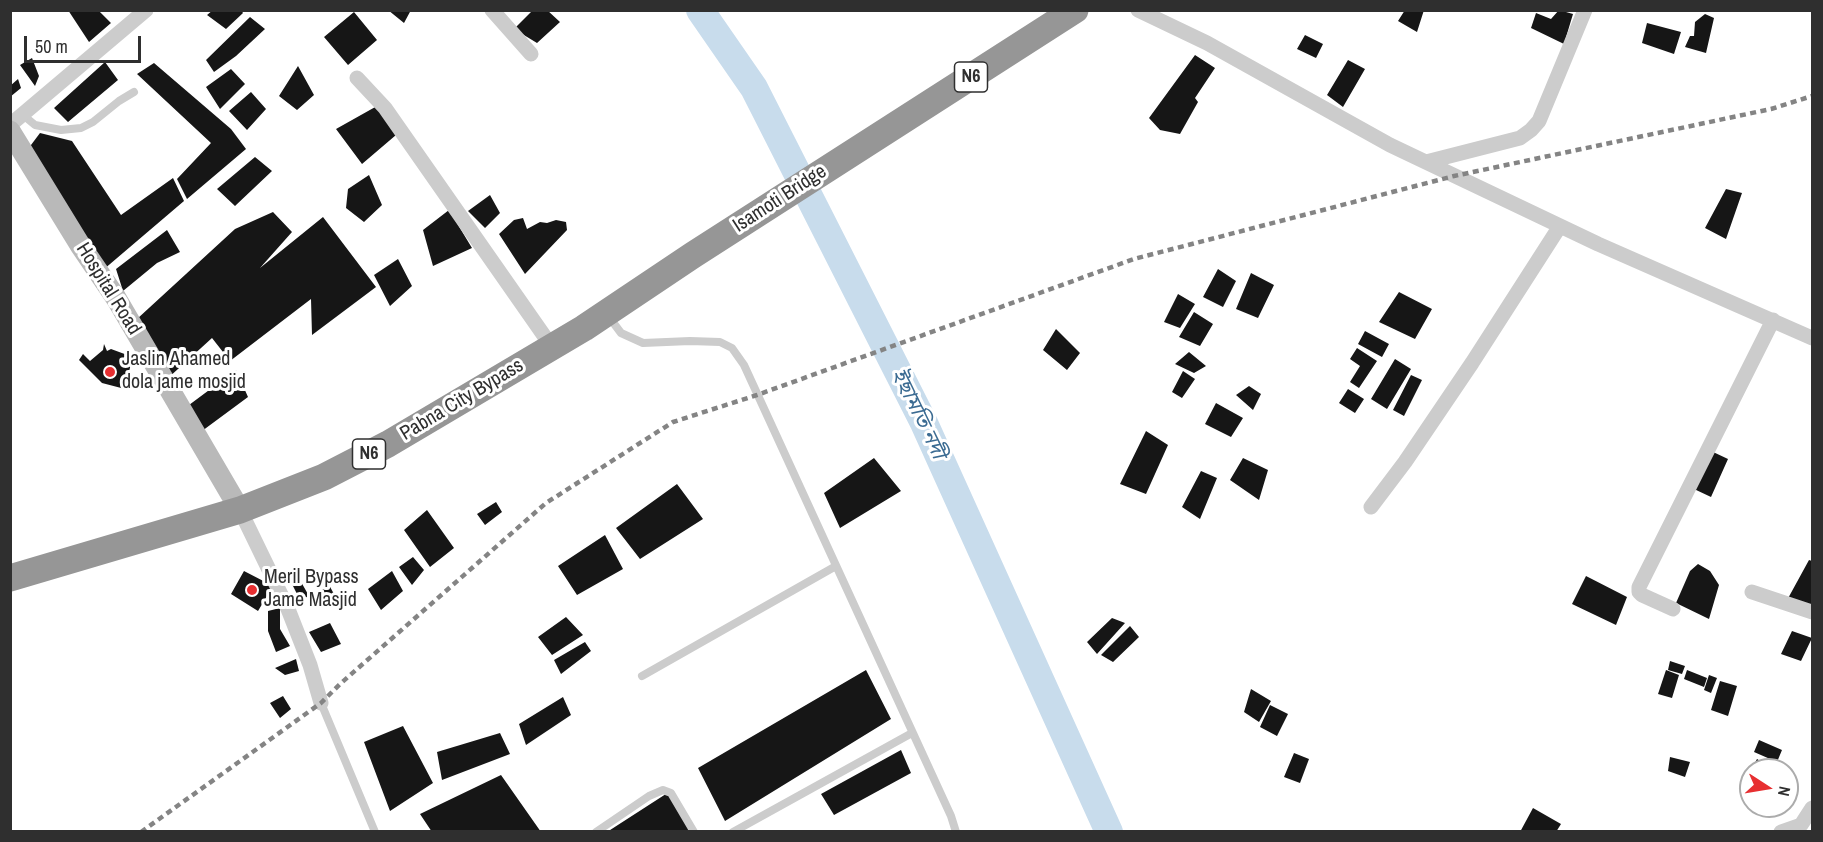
<!DOCTYPE html>
<meta charset="utf-8">
<style>
body{margin:0}
#map{position:relative;width:1823px;height:842px;overflow:hidden;background:#fff;font-family:"Archivo Narrow",sans-serif}
canvas{display:block}
.frame{position:absolute;inset:0;border:12px solid #2f2f2f;pointer-events:none}
.north{position:absolute;left:1739px;top:758px;width:60px;height:60px;box-sizing:border-box;background:#fff;border:2px solid #acacac;border-radius:50%;rotate:102deg;font-size:16px;font-weight:700;line-height:24px;text-align:center;color:#2f2f2f}
.north::after{content:'';display:block;margin:auto;width:21px;height:27px;background:#e72f31;clip-path:polygon(50% 0,100% 100%,50% 72%,0 100%)}
.scale{position:absolute;left:24px;top:36px;width:117px;height:27px;box-sizing:border-box;border:3px solid #2f2f2f;border-top:0;padding-left:8px;font-size:18px;line-height:21px;white-space:nowrap;color:#2f2f2f;-webkit-text-stroke:4px #fff;paint-order:stroke}
</style>
<div id="map">
<canvas width="1823" height="842"></canvas>
<div class="frame"></div>
<div class="north">N</div>
<div class="scale">50 m</div>
</div>
<script>
const g = document.querySelector('canvas').getContext('2d');
g.lineJoin = 'round';
const toPath = rows => new Path2D(rows.map(r => 'M' + r).join(''));
function stroke(path, color, width, dash) { g.strokeStyle = color; g.lineWidth = width; g.lineCap = dash ? 'butt' : 'round'; g.setLineDash(dash || []); g.stroke(path); }
function paint(path, color) { g.fillStyle = color; g.fill(path, 'evenodd'); }
function drawText(font, color, halo, rows, align = 'center') {
  g.font = font + ' "Archivo Narrow","Noto Sans Bengali",sans-serif'; g.lineWidth = 6; g.setLineDash([]); g.textBaseline = 'middle'; g.strokeStyle = halo; g.fillStyle = color; for (const [text, x, y, turn = 0] of rows) {
    g.save(); g.translate(x, y); g.rotate((+turn || 0) * Math.PI / 180); g.textAlign = isNaN(turn) ? turn : align; if (halo) g.strokeText(text, 0, 0); g.fillText(text, 0, 0); g.restore();
  }
}
const river = toPath([
 [700,10,754,88,924,423,1109,832]
]);
const building = toPath([
 [68,10,98,10,111,23,89,42],
 [213,10,241,10,243,13,226,29,207,15],
 [388,10,411,10,404,23],
 [533,10,547,10,560,22,537,43,514,29],
 [1405,10,1424,10,1417,32,1398,21],
 [1559,10,1573,14,1564,44,1531,28,1536,13,1551,19],
 [354,12,377,40,348,65,324,37],
 [1705,14,1714,18,1706,53,1685,47,1690,36,1694,36,1695,22],
 [250,17,265,29,236,56,214,72,206,60],
 [1647,23,1681,32,1674,54,1642,43],
 [1305,35,1323,44,1316,58,1297,49],
 [1195,55,1215,68,1195,98,1198,102,1180,134,1160,130,1149,118],
 [32,58,39,76,35,86,20,65],
 [1348,60,1365,69,1343,107,1327,95],
 [105,62,118,80,68,122,54,108],
 [154,63,231,129,246,149,187,199,177,179,211,143,137,74],
 [298,66,314,95,297,110,279,96],
 [231,69,245,84,220,109,206,87],
 [18,79,21,88,10,97,10,86],
 [251,92,266,109,247,130,229,111],
 [377,106,396,135,362,164,336,129],
 [40,133,72,141,121,215,173,178,184,201,103,270,28,149],
 [255,157,272,171,235,206,217,189],
 [369,175,382,205,364,222,346,208,348,189],
 [1726,189,1742,193,1726,239,1705,228],
 [490,195,500,213,485,228,468,211],
 [449,210,472,248,433,266,423,230],
 [273,212,292,232,260,268,323,217,376,287,312,335,311,299,230,361,212,338,167,379,137,319,235,229],
 [523,218,527,229,540,222,547,223,556,220,566,222,567,230,525,274,499,234,514,220],
 [167,230,180,252,157,263,123,291,116,269],
 [398,259,412,286,390,306,374,275],
 [1218,269,1236,281,1223,307,1203,297],
 [1251,273,1274,285,1258,318,1236,309],
 [1399,292,1432,309,1415,339,1379,322],
 [1178,294,1195,304,1180,328,1164,322],
 [1194,312,1213,324,1200,346,1179,337],
 [1056,329,1080,353,1067,370,1043,350],
 [1365,331,1389,344,1382,357,1358,344],
 [104,344,107,351,111,349,130,356,132,359,125,389,102,383,79,360,83,354,90,361,103,350],
 [1357,348,1377,361,1359,388,1350,382,1360,366,1350,359],
 [1189,352,1206,366,1194,373,1175,364],
 [1395,359,1411,369,1387,409,1371,399],
 [236,370,248,397,202,431,185,408],
 [1183,371,1195,379,1182,398,1172,392],
 [1411,375,1422,380,1404,416,1393,410],
 [1249,386,1261,394,1253,410,1236,395],
 [1348,389,1364,399,1355,413,1339,403],
 [1216,403,1243,418,1231,437,1205,424],
 [1146,431,1168,445,1146,494,1120,484],
 [1711,451,1728,459,1711,497,1694,489],
 [874,458,901,491,840,528,824,493],
 [1243,458,1268,470,1259,500,1230,480],
 [1201,471,1217,478,1200,519,1182,507],
 [677,484,703,519,640,559,616,528],
 [496,502,502,512,485,525,477,514],
 [427,510,454,548,430,567,404,530],
 [605,535,623,569,577,595,558,566],
 [413,557,424,570,412,585,399,567],
 [1809,560,1812,561,1812,610,1786,602],
 [1698,564,1710,571,1719,585,1709,619,1676,603,1690,571],
 [244,571,273,586,258,611,231,594],
 [392,571,403,591,381,610,368,589],
 [296,573,309,596,300,600,288,576],
 [1586,576,1627,597,1616,625,1572,604],
 [329,585,334,594,314,606,309,599],
 [280,608,280,629,290,646,276,652,268,631,268,611],
 [566,617,583,635,552,655,538,637],
 [1112,618,1125,623,1097,654,1087,642],
 [330,623,341,644,321,652,309,632],
 [1130,626,1139,637,1113,662,1101,655],
 [1792,631,1812,638,1801,661,1781,654],
 [585,642,591,651,561,674,554,660],
 [296,659,299,671,285,675,275,668],
 [1670,661,1685,666,1682,674,1668,670],
 [866,670,891,719,725,821,698,768],
 [1666,670,1679,675,1672,698,1658,694],
 [1687,670,1707,678,1704,687,1684,679],
 [1709,675,1717,678,1711,693,1704,690],
 [1720,681,1737,686,1728,716,1711,710],
 [1251,689,1271,701,1259,722,1244,712],
 [283,696,291,709,280,718,270,703],
 [563,697,571,715,526,745,519,724],
 [1270,705,1288,714,1277,736,1260,727],
 [403,726,433,783,390,811,364,742],
 [500,733,510,754,442,780,437,752],
 [1759,740,1782,750,1777,762,1754,752],
 [901,750,911,773,834,815,821,794],
 [1294,753,1309,759,1300,783,1284,777],
 [1670,757,1690,762,1685,777,1668,771],
 [1757,759,1775,770,1751,770],
 [501,775,541,832,432,832,420,814],
 [669,792,690,832,607,832],
 [1533,808,1561,824,1556,832,1520,832]
]);
const lane = toPath([
 [23,115,35,125,61,130,81,128,93,122,119,101,134,92],
 [609,317,621,333,643,343,690,341,720,342,732,348,744,365,951,816,956,832],
 [642,676,836,566],
 [321,703,375,832],
 [596,832,649,796,663,790,671,793,694,832],
 [733,832,912,733]
]);
const street = toPath([
 [492,10,531,54],
 [1138,10,1207,43,1390,145,1598,244,1812,338],
 [357,78,385,108,552,347],
 [10,125,146,10],
 [1426,162,1520,138,1531,130,1539,121,1585,10],
 [1371,507,1405,462,1472,363,1560,226],
 [240,510,288,609,310,665,321,703],
 [1752,592,1812,612],
 [1673,609,1642,595,1639,592,1639,587,1773,320],
 [1781,832,1801,825,1812,808]
]);
const secondary = toPath([
 [10,131,80,245,116,298,240,510]
]);
const highway = toPath([
 [10,578,240,510,324,477,388,444,584,328,693,255,1075,10]
]);
const rail = toPath([
 [141,832,321,703,340,684,546,503,673,422,757,395,1134,259,1454,176,1771,109,1812,96]
]);
const markers = [
 [110,372,6,"#e72f31"],
 [252,590,6,"#e72f31"]
];
const shields = [
 [971,77,33],
 [369,454,33]
];
const shieldNames = [
 ["N6",971,77],
 ["N6",369,454]
];
const streetNames = [
 ["Isamoti Bridge",780,199,-33],
 ["Hospital Road",108,289,58],
 ["Pabna City Bypass",462,400,-31]
];
const poiNames = [
 ["Jaslin Ahamed",122,360],
 ["dola jame mosjid",122,383],
 ["Meril Bypass",264,578],
 ["Jame Masjid",264,601]
];
const waterNames = [
 ["ইছামতি নদী",918,414,64]
];
stroke(river, '#c8dcec', 28);
paint(building, '#161616');
stroke(lane, '#ccc', 8);
stroke(street, '#ccc', 15);
stroke(secondary, '#b9b9b9', 21);
stroke(highway, '#969696', 27);
stroke(rail, '#848484', 4.5, [6, 4.5]);
for (const [x, y, r, color] of markers) { const dot = new Path2D(); dot.arc(x, y, r, 0, 2 * Math.PI); g.fillStyle = color; g.fill(dot); stroke(dot, '#fff', 2); }
for (const [x, y, w] of shields) { const box = new Path2D(); box.roundRect(x - w / 2, y - 15, w, 30, 4.5); g.fillStyle = '#fff'; g.fill(box); stroke(box, '#2f2f2f', 1.5); }
drawText('bold 18px', '#2f2f2f', null, shieldNames);
drawText('20px', '#2f2f2f', '#fff', streetNames);
drawText('20px', '#2f2f2f', '#fff', poiNames, 'left');
drawText('italic 21px', '#3b6b92', '#fff', waterNames);
</script>
